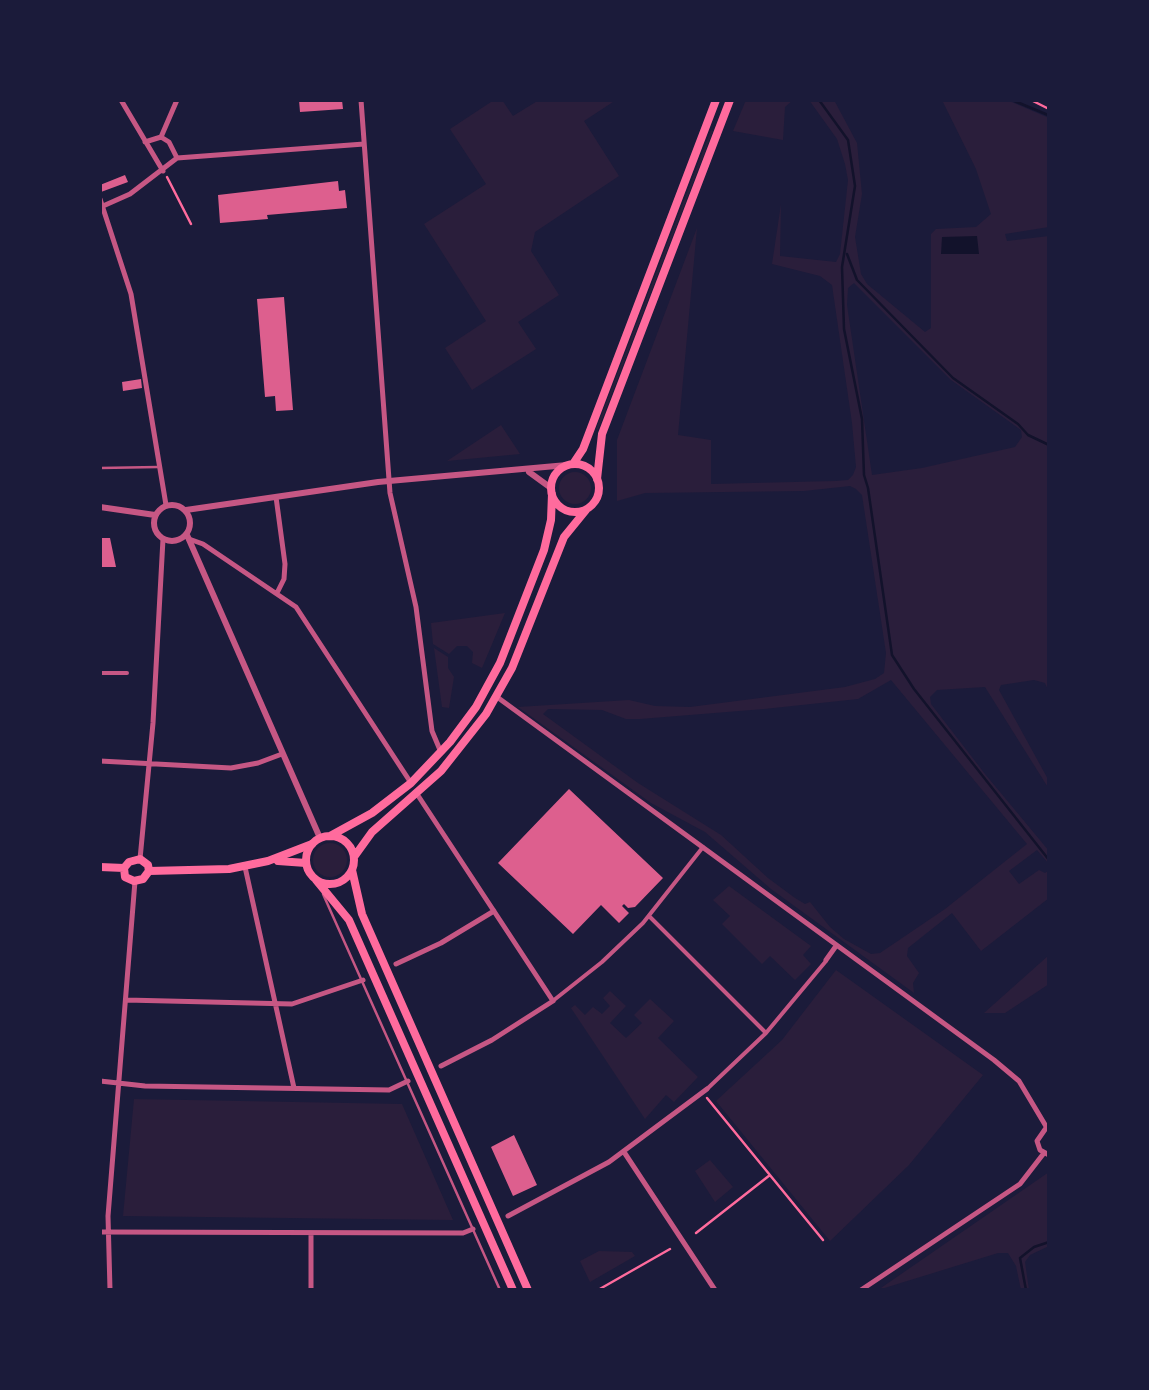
<!DOCTYPE html>
<style>
body{margin:0}
#map{position:relative;width:1149px;height:1390px;overflow:hidden;background:#1b1b3a;font-family:Roboto,sans-serif}
canvas{display:block}
.frame{position:absolute;inset:0;border:102px solid #1b1b3a;pointer-events:none}
</style>
<div id="map">
<canvas width="1149" height="1390"></canvas>
<div class="frame"></div>
</div>
<script>
const g = document.querySelector('canvas').getContext('2d');
g.lineJoin = 'round';
function paint(path, color) { g.fillStyle = color; g.fill(path, 'evenodd'); }
const toPath = rows => new Path2D(rows.map(r => 'M' + r).join(''));
function stroke(path, color, width, dash) { g.strokeStyle = color; g.lineWidth = width; g.lineCap = dash ? 'butt' : 'round'; g.setLineDash(dash || []); g.stroke(path); }
const green = toPath([
 [494,100,502,100,513,116,539,100,616,100,584,121,619,176,535,232,531,251,559,295,518,322,536,349,472,390,445,348,486,321,424,224,486,184,450,129],
 [746,100,793,100,785,107,783,140,733,131],
 [809,100,834,100,857,143,862,194,855,237,861,274,867,284,925,332,931,328,931,234,936,229,976,227,991,214,976,169,942,100,1007,100,1049,118,1049,227,1005,234,1007,241,1049,236,1049,692,1045,683,1034,680,1001,685,999,690,1049,781,1049,789,985,687,937,690,930,697,931,704,985,774,1049,851,1049,864,1037,850,1009,871,1019,884,1039,870,1045,873,1049,870,1049,898,981,951,952,913,908,948,907,956,919,973,913,983,914,993,771,889,705,832,651,803,518,707,629,700,655,706,690,707,845,687,875,679,884,673,886,653,862,495,856,489,850,486,804,491,645,493,617,501,617,440,697,228,678,435,711,440,711,484,835,481,848,480,853,475,856,467,852,423,832,285,820,276,772,264,781,204,780,256,836,262,840,254,848,180,845,164,837,139],
 [854,283,951,380,1021,430,1022,437,1015,447,922,468,872,475,847,305,848,288],
 [891,680,1027,844,945,909,880,953,871,954,844,939,830,927,810,902,805,904,795,898,768,878,721,835,638,783,543,714,548,709,602,710,626,719,640,719,764,709,858,699],
 [711,130,713,131,598,430,596,429],
 [501,425,520,454,447,461],
 '559 488a16 16 0 1 1 32 0a16 16 0 1 1-32 0Z',
 [505,613,482,668,472,663,473,652,467,646,457,646,449,654,433,644,431,623],
 [434,648,448,657,448,668,454,677,449,708,442,707],
 '313 860a17 17 0 1 1 34 0a17 17 0 1 1-34 0Z',
 [729,886,811,946,803,955,811,964,795,980,770,956,762,964,722,924,730,916,713,900],
 [1049,955,1049,984,1005,1013,984,1013],
 [836,970,983,1075,909,1165,830,1241,716,1101,782,1040],
 [610,991,626,1006,610,1023,626,1038,642,1023,634,1015,650,999,674,1021,658,1038,698,1077,674,1102,666,1095,645,1119,571,1008,575,1005,585,1015,593,1007,602,1014,610,1006,603,998],
 [134,1099,402,1104,453,1220,123,1216],
 [710,1160,733,1187,715,1202,695,1171],
 [1049,1172,1049,1246,1030,1255,1025,1262,1029,1290,1021,1290,1016,1266,1008,1253,998,1253,878,1290],
 [599,1251,632,1252,635,1256,590,1282,580,1261]
]);
const water = toPath([
 [977,236,979,254,941,254,942,237]
]);
const stream = toPath([
 [819,100,848,140,855,186,842,267,844,329,862,419,864,475,868,488,892,655,914,689,1049,860],
 [1012,100,1048,115],
 [847,254,857,280,953,378,1018,424,1028,435,1049,445],
 [1026,1290,1020,1258,1034,1247,1049,1242]
]);
const building = toPath([
 [299,100,342,100,343,109,300,112],
 [125,175,128,182,101,192,100,185],
 [338,181,339,191,345,190,347,208,267,215,268,219,220,223,218,195],
 [284,297,293,410,276,411,275,396,265,397,257,299],
 [141,379,142,388,123,391,122,382],
 [100,538,110,538,116,567,100,567],
 [569,789,663,878,635,907,628,908,624,904,622,906,629,913,619,923,601,905,573,934,498,863],
 [514,1135,537,1185,513,1196,491,1147]
]);
const path = toPath([
 [1031,100,1049,109],
 [167,177,191,224],
 [707,1098,823,1240],
 [696,1233,770,1175],
 [598,1290,670,1249]
]);
const service = toPath([
 [100,468,158,467],
 [323,894,500,1290]
]);
const pedestrian = toPath([
 [100,673,127,673],
 [649,916,766,1033],
 [554,1000,602,962,643,923,703,847],
 [707,1089,766,1033,826,961]
]);
const minor = toPath([
 [121,100,163,171],
 [361,100,390,493,416,607,432,731,440,750],
 [161,137,177,100],
 [177,158,364,144],
 [100,199,131,294,166,505],
 [103,206,130,194,177,158,169,142,161,137,145,142],
 [276,497,285,564,284,579,277,593],
 [189,539,203,544,296,607,411,783],
 [497,697,994,1060,1019,1081,1047,1128],
 [100,761,231,768,258,763,282,754],
 [417,794,553,1001,492,1040,441,1066],
 [140,859,153,723,163,539],
 [245,867,294,1088],
 [826,960,836,946],
 [396,964,441,943,494,911],
 [126,1000,292,1004,363,980],
 [100,1081,145,1086,389,1090,408,1081],
 [1046,1128,1037,1141,1040,1150,1049,1155],
 [624,1152,715,1290],
 [508,1216,609,1162,707,1089],
 [100,1232,463,1233,473,1229],
 [110,1290,108,1216,135,881],
 [311,1290,311,1233],
 [861,1290,1020,1184,1044,1153]
]);
const tertiary = toPath([
 [529,472,551,488],
 '154 523a18 18 0 1 1 36 0a18 18 0 1 1-36 0Z',
 [100,507,155,515],
 [186,510,378,482,567,465],
 [187,535,320,838]
]);
const secondary = toPath([
 [278,861,306,863],
 [100,867,124,868],
 [124,868,125,877,134,881,143,879,149,871],
 [124,868,129,862,140,859,148,865,149,871],
 [149,871,229,869,268,861,312,844]
]);
const primary = toPath([
 [573,464,583,449,716,100],
 '551 488a24 24 0 1 1 48 0a24 24 0 1 1-48 0Z',
 [597,479,602,434,730,100],
 [330,836,372,813,411,783,450,742,476,707,500,663,544,550,551,520,552,494],
 '306 860a24 24 0 1 1 48 0a24 24 0 1 1-48 0Z',
 [354,857,372,832,441,771,486,714,512,668,564,537,586,510],
 [352,870,362,914,528,1290],
 [316,880,349,920,513,1290]
]);
paint(green, '#2a1e3b');
paint(water, '#12122b');
stroke(stream, '#12122b', 2.5);
paint(building, '#dd5f8e');
stroke(path, '#ff6b9d', 2.5);
stroke(service, '#c65784', 2.5);
stroke(pedestrian, '#c65784', 4);
stroke(minor, '#c65784', 5);
stroke(tertiary, '#c65784', 6);
stroke(secondary, '#ff6b9d', 8);
stroke(primary, '#ff6b9d', 8);
</script>
